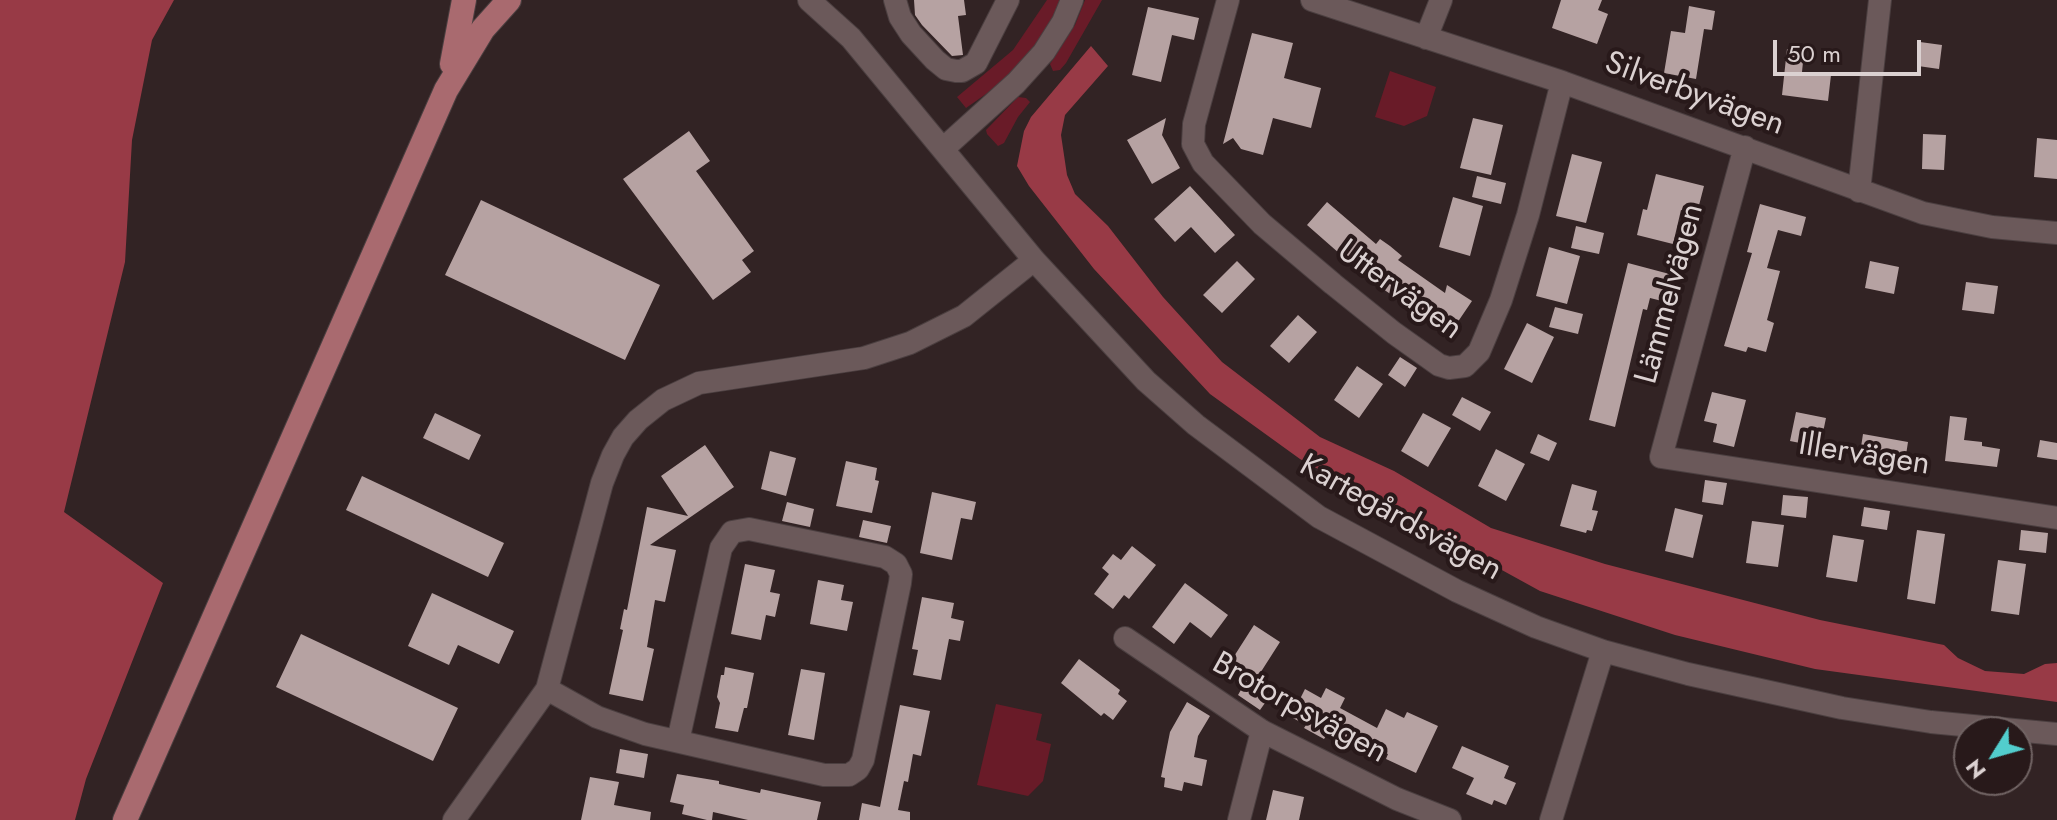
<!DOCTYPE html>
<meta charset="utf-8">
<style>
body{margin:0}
#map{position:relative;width:2057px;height:820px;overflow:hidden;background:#322324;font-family:Jost,sans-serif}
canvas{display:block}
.north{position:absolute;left:1953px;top:716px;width:80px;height:80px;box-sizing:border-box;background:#28191a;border:2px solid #706363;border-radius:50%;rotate:233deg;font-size:22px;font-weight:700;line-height:32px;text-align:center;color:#dbd1d1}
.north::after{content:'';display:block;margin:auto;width:28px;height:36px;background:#52cdcd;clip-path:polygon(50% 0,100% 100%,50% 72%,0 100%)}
.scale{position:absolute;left:1773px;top:40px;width:148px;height:36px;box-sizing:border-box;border:4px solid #dbd1d1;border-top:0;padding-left:10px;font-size:24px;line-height:28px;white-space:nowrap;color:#dbd1d1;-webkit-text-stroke:6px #28191a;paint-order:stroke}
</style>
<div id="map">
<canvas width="2057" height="820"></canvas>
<div class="north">N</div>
<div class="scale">50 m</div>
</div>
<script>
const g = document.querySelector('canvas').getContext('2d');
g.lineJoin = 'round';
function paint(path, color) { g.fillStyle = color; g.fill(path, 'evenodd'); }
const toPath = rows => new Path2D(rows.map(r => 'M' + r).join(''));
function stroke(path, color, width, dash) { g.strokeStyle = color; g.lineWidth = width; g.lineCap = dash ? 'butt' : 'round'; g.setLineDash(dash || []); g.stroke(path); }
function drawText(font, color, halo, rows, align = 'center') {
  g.font = font + ' Jost,sans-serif'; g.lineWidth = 8; g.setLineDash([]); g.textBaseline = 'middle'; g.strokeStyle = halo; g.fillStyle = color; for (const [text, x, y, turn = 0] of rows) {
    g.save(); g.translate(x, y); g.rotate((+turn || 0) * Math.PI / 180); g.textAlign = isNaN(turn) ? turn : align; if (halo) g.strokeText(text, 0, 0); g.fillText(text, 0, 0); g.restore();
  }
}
const green = toPath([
 [1047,0,1061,0,1058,10,1030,54,996,87,966,108,957,97,1013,50],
 [1085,0,1102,0,1066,63,1060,70,1053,71,1050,64,1075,25],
 [1390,71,1436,87,1427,116,1404,126,1375,117],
 [1018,97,1026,98,1030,102,1018,117,1004,143,998,146,987,134,986,130],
 [996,704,1042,714,1036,740,1051,744,1043,781,1028,796,977,785]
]);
const forest = toPath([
 [0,0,174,0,152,40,132,140,125,262,64,512,163,583,86,779,75,820,0,820],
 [1091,46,1108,66,1065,115,1061,135,1067,175,1075,194,1108,226,1163,297,1222,362,1320,437,1394,471,1491,528,1605,564,1820,620,1944,645,1958,658,1985,671,2024,674,2045,664,2057,663,2057,702,1815,669,1675,635,1540,591,1300,459,1210,394,1094,269,1029,186,1017,166,1024,131,1031,117]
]);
const building = toPath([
 [914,0,964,0,966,15,958,16,963,55,952,56,922,25,915,15],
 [1561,0,1602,0,1598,10,1608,14,1597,44,1552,28],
 [1689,6,1715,11,1712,30,1704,29,1696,79,1664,73,1671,31,1685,33],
 [1148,7,1199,18,1194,40,1172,35,1161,82,1132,75],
 [1252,33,1293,43,1284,78,1321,88,1311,128,1273,118,1263,155,1241,149,1233,138,1223,144],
 [1920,42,1942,45,1939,69,1918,66],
 [1787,49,1804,52,1802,72,1831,75,1828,101,1782,95],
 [1166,118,1162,135,1180,168,1152,184,1127,140],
 [1473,118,1503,125,1491,175,1460,168],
 [689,131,710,161,696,171,754,251,742,260,751,272,713,300,623,179],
 [1923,134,1946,135,1944,170,1922,169],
 [2037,138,2057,140,2057,179,2034,177],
 [1572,154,1602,162,1586,223,1556,216],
 [1656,174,1704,186,1697,213,1681,210,1673,244,1637,235,1643,209,1647,210],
 [1477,176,1506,183,1501,204,1472,197],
 [1190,186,1235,235,1215,253,1191,227,1175,242,1154,219],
 [1453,197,1483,206,1470,256,1439,247],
 [481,200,660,285,625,360,445,275],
 [1327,202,1376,244,1380,239,1390,246,1402,256,1398,260,1445,293,1447,285,1472,301,1455,326,1441,317,1436,325,1383,289,1388,281,1363,259,1356,268,1307,225],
 [1760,204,1806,217,1801,236,1778,230,1767,268,1780,271,1767,320,1774,323,1766,352,1748,347,1746,352,1724,346,1752,253,1747,252],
 [1576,226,1604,233,1599,254,1571,248],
 [1549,247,1580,256,1567,304,1536,296],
 [1237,261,1255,279,1222,313,1203,295],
 [1870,261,1899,267,1894,294,1865,288],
 [1628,263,1677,276,1670,303,1650,298,1647,310,1643,309,1615,427,1589,420],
 [1966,282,1998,286,1994,314,1962,310],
 [1555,307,1583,314,1578,334,1549,327],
 [1298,315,1317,332,1289,363,1270,346],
 [1527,323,1554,337,1532,383,1504,369],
 [1400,357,1417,368,1405,387,1388,375],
 [1357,366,1383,384,1359,418,1334,400],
 [1712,392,1746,400,1734,447,1713,442,1717,424,1704,421],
 [1462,397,1491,412,1480,431,1452,415],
 [1796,412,1826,418,1820,447,1790,441],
 [435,413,481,435,469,460,423,438],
 [1423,413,1451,428,1428,467,1401,451],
 [1950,416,1967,418,1964,440,1982,442,1982,446,2000,449,1997,467,1945,461],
 [1538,434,1557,443,1549,461,1530,453],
 [1863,434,1908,442,1904,468,1859,460],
 [2040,440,2057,443,2057,460,2037,457],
 [705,445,734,487,650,545,676,550,665,602,655,600,647,647,654,649,643,701,609,694,623,630,620,629,624,609,627,610,647,507,688,516,661,476],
 [1496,449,1525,464,1506,501,1478,486],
 [770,451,796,458,786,496,761,489],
 [846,461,877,468,875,480,879,481,872,513,836,506],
 [362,476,504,543,488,577,346,510],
 [1705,480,1727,483,1723,505,1702,502],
 [1572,484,1597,491,1592,510,1598,511,1592,531,1587,530,1586,533,1560,526],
 [932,492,976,502,972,520,961,518,952,560,920,553],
 [1783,495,1808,497,1806,518,1781,515],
 [787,502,814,509,810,527,782,521],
 [1864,507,1890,511,1887,530,1861,526],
 [1675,508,1703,515,1693,558,1665,551],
 [863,520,891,526,887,543,859,537],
 [1752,521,1784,525,1778,567,1746,563],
 [1917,530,1945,534,1935,604,1907,599],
 [2021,530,2048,533,2046,553,2019,550],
 [1833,535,1864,540,1857,582,1826,577],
 [1132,546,1156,565,1129,599,1124,595,1113,609,1094,594,1109,574,1102,568,1113,554,1121,560],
 [1998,560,2026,564,2019,615,1991,611],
 [745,564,775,570,770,592,780,594,775,617,766,615,761,640,731,634],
 [818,580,844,585,841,600,853,602,847,631,810,624],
 [1185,583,1228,615,1211,638,1190,622,1174,644,1152,627],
 [432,593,514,631,499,664,458,645,449,665,408,646],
 [922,597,954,603,951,618,964,621,960,641,949,639,941,680,913,675,918,650,912,649],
 [1254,625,1280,642,1257,678,1231,661],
 [301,634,458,708,433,761,276,687],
 [1079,659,1120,690,1118,694,1127,701,1113,720,1104,713,1101,716,1061,683],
 [725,667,754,673,747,708,744,708,738,732,715,728,720,703,717,697,721,675,724,675],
 [801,669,825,673,814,740,788,735],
 [1246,681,1270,696,1260,710,1238,695],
 [1326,688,1345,698,1340,708,1377,728,1386,709,1404,718,1407,712,1438,726,1416,773,1386,759,1388,754,1351,737,1346,746,1326,736,1324,739,1304,728,1306,725,1291,717,1305,689,1321,698],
 [1187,702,1210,716,1198,736,1194,757,1207,760,1202,786,1184,782,1182,791,1164,787,1165,778,1161,777,1170,732],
 [900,705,930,711,921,756,913,754,908,782,904,781,898,810,910,812,910,820,859,820,862,803,880,807],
 [1462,746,1509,766,1504,778,1516,783,1506,805,1494,800,1492,805,1466,794,1474,778,1452,768],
 [620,749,648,754,644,778,616,773],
 [677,774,719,781,719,784,760,793,761,789,821,802,817,820,748,820,713,812,712,820,707,820,682,814,684,805,670,802],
 [590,777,619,782,614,805,651,812,650,820,581,820],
 [1273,790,1304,797,1299,820,1266,820]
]);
const minor = toPath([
 [809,0,851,38,1034,260,1146,381,1196,425,1319,517,1457,591,1536,627,1603,651,1688,674,1842,708,1931,722,2057,734],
 [895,0,900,17,911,34,935,60,946,69,956,71,962,71,976,63,1008,0],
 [1228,0,1194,124,1193,144,1203,163,1262,224,1333,284,1394,333,1439,365,1449,368,1465,366,1479,352,1501,300,1528,215,1562,82],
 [1312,0,1562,82,1923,213,1992,227,2057,233],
 [1426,38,1441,0],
 [1745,147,1661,457,2057,518],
 [944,148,1016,83,1044,52,1063,22,1072,0],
 [1859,191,1880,0],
 [1125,638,1262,731,1397,799,1450,820],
 [547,689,597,717,645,734,824,775,849,775,858,769,863,760,900,583,901,574,896,564,885,557,749,529,732,532,721,548,678,741],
 [454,820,547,689,602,483,613,455,623,437,638,420,663,400,699,383,864,358,910,343,964,316,1034,260],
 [1239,820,1262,731],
 [1551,820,1603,651]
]);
const major = toPath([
 [452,64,464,0],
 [125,820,446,90,483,29,509,0]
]);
const streetNames = [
 ["Silverbyvägen",1694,95,20],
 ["Uttervägen",1399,291,36],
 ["Lämmelvägen",1671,294,-75],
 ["Illervägen",1864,456,9],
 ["Kartegårdsvägen",1400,519,29],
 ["Brotorpsvägen",1299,709,29]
];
paint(green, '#691b28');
paint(forest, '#983a46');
paint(building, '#b6a2a2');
stroke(minor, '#4b3f40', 24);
stroke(major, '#4b3f40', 26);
stroke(minor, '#6b595a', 22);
stroke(major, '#a96a6f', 24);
drawText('32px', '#dbd1d1', '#28191a', streetNames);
</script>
